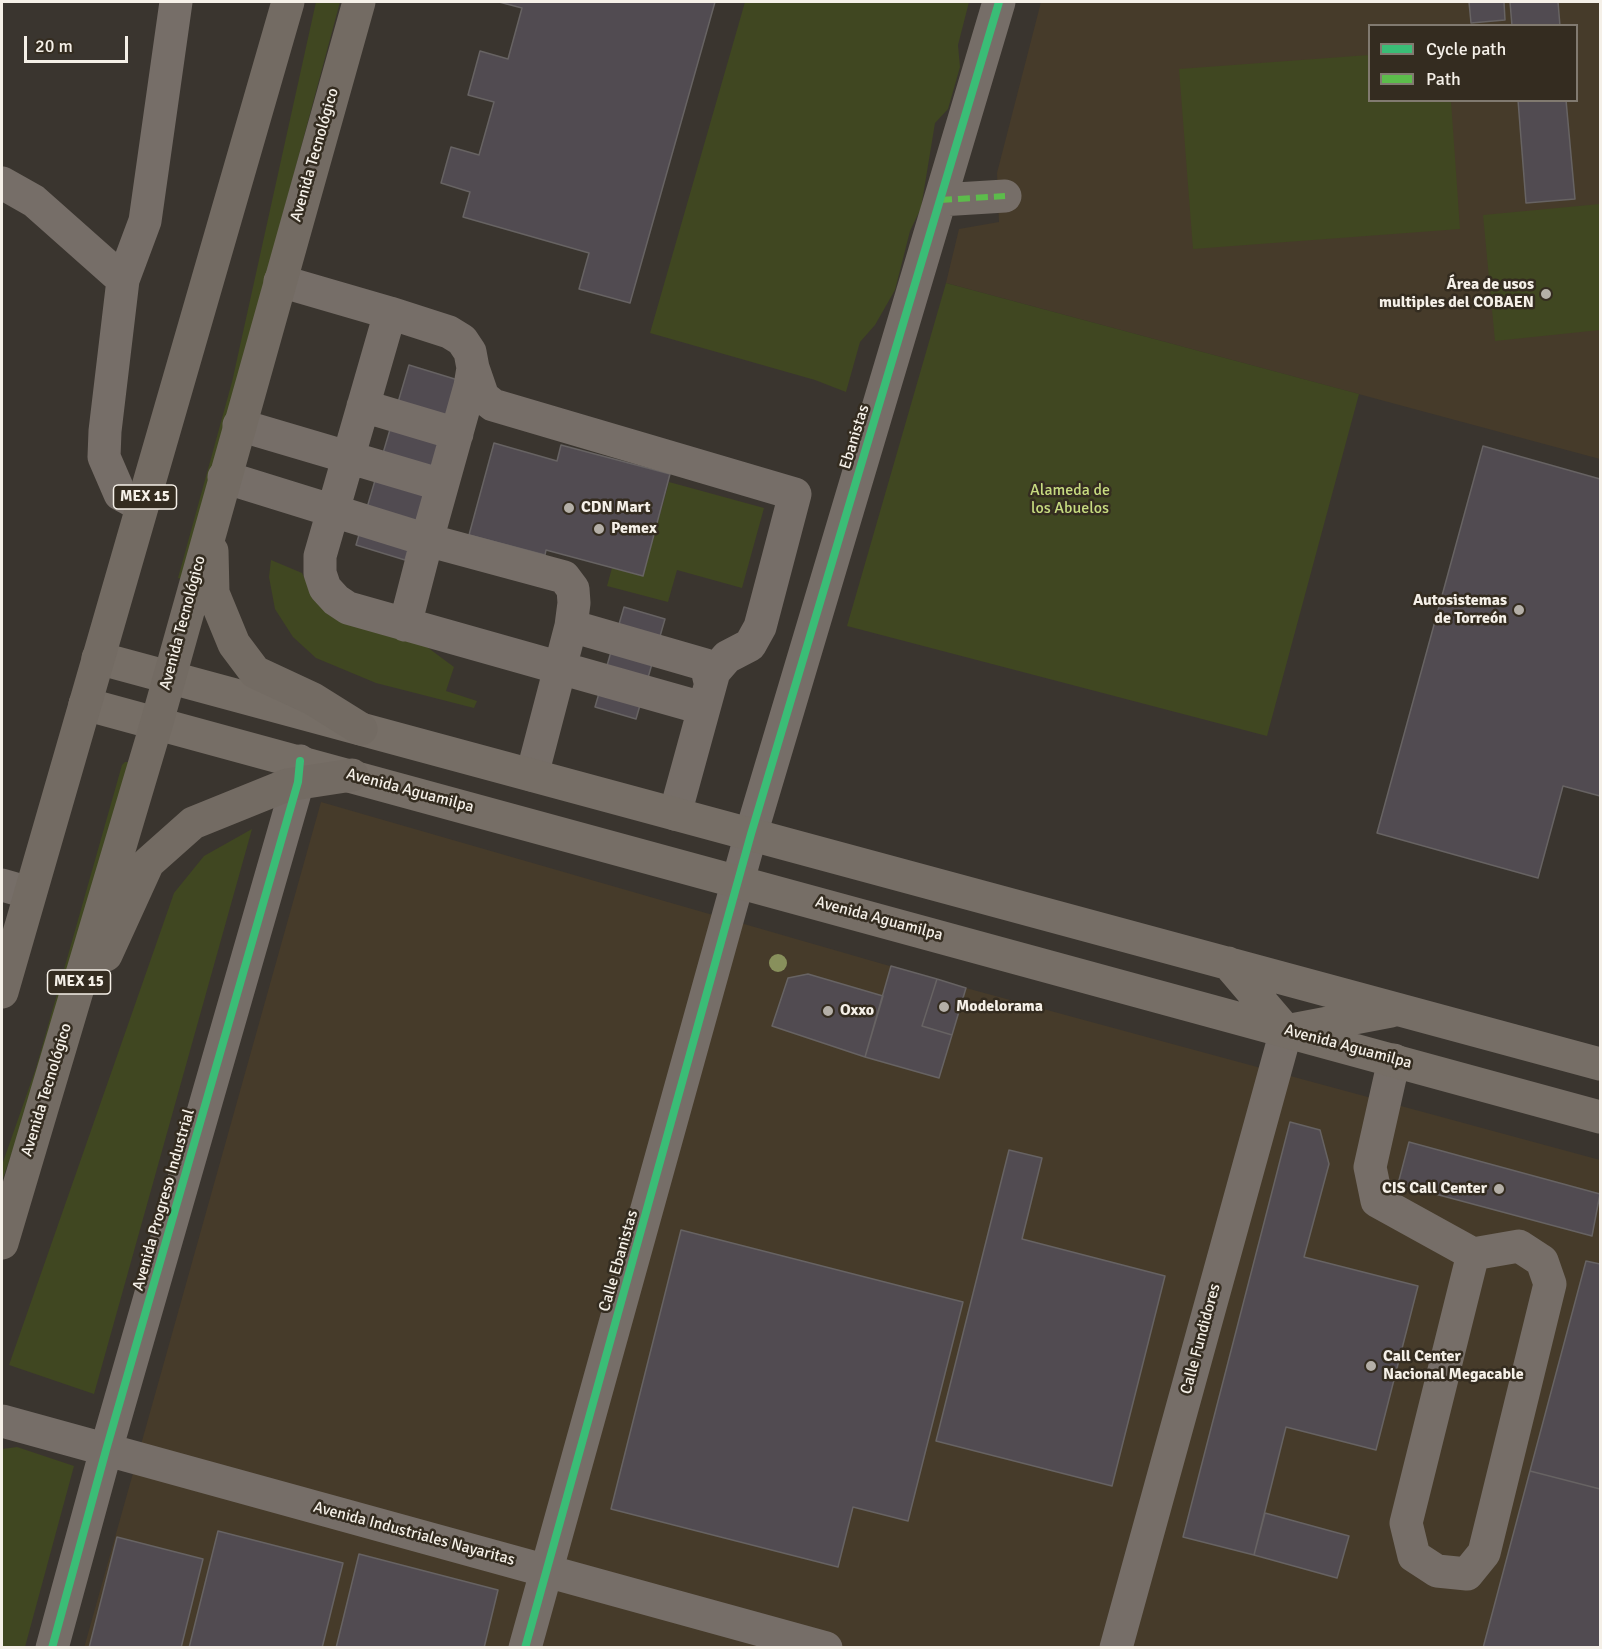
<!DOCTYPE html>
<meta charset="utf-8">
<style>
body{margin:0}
#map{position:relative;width:1602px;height:1649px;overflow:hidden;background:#3a352f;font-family:Signika,sans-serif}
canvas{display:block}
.frame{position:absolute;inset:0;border:3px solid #f5f0e8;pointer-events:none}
.legend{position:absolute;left:1368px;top:24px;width:210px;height:78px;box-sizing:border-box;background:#342c20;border:2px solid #817a70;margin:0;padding:8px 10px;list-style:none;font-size:18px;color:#f5f0e8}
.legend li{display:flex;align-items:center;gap:12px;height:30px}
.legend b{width:30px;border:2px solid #817a70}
.scale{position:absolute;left:24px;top:36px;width:104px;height:27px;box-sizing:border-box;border:3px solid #f5f0e8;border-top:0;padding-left:8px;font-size:18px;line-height:21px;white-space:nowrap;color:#f5f0e8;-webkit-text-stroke:4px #342c20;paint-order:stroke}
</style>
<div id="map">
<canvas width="1602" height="1649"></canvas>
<div class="frame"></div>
<ul class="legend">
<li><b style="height:8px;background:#3abd76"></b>Cycle path</li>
<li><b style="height:8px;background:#5cbc4b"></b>Path</li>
</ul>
<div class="scale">20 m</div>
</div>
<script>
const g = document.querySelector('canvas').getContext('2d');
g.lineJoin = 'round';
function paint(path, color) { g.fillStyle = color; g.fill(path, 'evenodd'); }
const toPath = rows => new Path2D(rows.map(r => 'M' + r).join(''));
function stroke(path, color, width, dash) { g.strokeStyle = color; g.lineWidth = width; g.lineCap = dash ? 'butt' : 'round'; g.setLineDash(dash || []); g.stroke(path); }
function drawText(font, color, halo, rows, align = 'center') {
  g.font = font + ' Signika,sans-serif'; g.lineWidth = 5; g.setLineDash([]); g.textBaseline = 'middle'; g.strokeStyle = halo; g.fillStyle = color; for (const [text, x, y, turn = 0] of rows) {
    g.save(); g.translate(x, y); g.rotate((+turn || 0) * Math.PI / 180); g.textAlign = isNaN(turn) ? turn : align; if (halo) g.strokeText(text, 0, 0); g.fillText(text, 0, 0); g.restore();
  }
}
const built = toPath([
 [1041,2,1600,2,1600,459,946,283,959,229,999,222,997,173],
 [1370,26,1576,26,1576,100,1370,100],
 [321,802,966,988,1600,1160,1600,1647,84,1648]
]);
const green = toPath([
 [316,2,340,2,185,580,178,578,232,382],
 [745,2,969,2,958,45,960,67,948,109,935,123,921,208,910,231,895,290,875,325,860,342,846,392,815,380,650,333],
 [1369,55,1370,100,1451,101,1460,229,1193,249,1179,69],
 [1600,204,1600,330,1495,341,1483,215],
 [946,283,1359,394,1267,736,847,626],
 [669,482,764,508,742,588,677,570,668,602,607,586,612,568,643,576],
 [271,560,302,573,312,593,427,647,454,667,446,691,477,701,474,708,376,683,316,658,293,637,275,609,269,577],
 [125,762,130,762,42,1069,2,1181,2,1165,36,1068,122,765],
 [252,829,94,1394,9,1365,174,893,204,856],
 [17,1447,74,1466,25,1647,2,1647,2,1449]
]);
const building = toPath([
 [499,2,715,2,630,303,579,289,589,253,463,217,470,192,441,183,451,147,479,155,494,102,468,95,480,51,508,59,522,8,499,2],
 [1469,2,1504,2,1505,20,1471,23,1469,2],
 [1510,2,1558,2,1560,26,1512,26,1510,2],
 [1518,100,1566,100,1575,199,1526,203,1518,100],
 [409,365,458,380,405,560,356,545,409,365],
 [494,443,557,461,561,445,670,474,643,576,546,550,545,555,469,535,494,443],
 [1483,446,1600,479,1600,796,1563,786,1538,878,1377,833,1483,446],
 [624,607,665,619,636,719,595,707,624,607],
 [891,966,937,979,922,1026,952,1035,939,1078,865,1057,891,966],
 [808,974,883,996,865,1057,772,1026,788,978,808,974],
 [937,979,966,988,952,1035,922,1026,937,979],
 [1290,1122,1320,1130,1329,1164,1304,1257,1418,1286,1376,1450,1286,1427,1254,1555,1183,1537,1290,1122],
 [1409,1142,1600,1194,1592,1236,1398,1184,1409,1142],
 [1009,1150,1042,1158,1022,1239,1165,1276,1112,1486,936,1441,1009,1150],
 [681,1230,963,1302,908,1521,853,1507,838,1567,611,1509,681,1230],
 [1586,1261,1600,1264,1600,1489,1530,1471,1586,1261],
 [1530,1471,1600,1489,1600,1648,1483,1648,1530,1471],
 [1265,1513,1349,1536,1337,1578,1254,1555,1265,1513],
 [218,1531,343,1563,322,1648,189,1648,218,1531],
 [117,1537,203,1559,181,1648,89,1648,117,1537],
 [359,1554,498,1590,484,1648,336,1648,359,1554]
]);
const minor = toPath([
 [2,183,34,201,123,280],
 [940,200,1005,196],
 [280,281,390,313,320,556,320,573,325,588,336,600,348,608,702,708],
 [473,368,483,397,493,405,795,494,760,627,750,645,727,657,714,672,675,814],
 [363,406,457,434],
 [239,425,442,485],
 [224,477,427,540,470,386,473,368,470,352,462,340,449,332,390,313],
 [142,506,120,494,104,457,105,431,123,280,145,221,176,2],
 [405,625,427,540,564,577,573,589,574,603,571,626],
 [532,775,571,626,706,665,710,682],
 [2,885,30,893],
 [1394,1060,1370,1167,1377,1201,1473,1254,1406,1523,1414,1556,1437,1571,1467,1574,1484,1553,1550,1284,1542,1261,1519,1246,1473,1254],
 [2,1421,826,1648],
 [52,1648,106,1450,298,782,300,761],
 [525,1648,751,834,999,2],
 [1116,1648,1286,1031]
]);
const major = toPath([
 [98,658,1600,1064],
 [85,704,1600,1117],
 [1228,963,1286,1031,1391,1011]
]);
const highway = toPath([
 [212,551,213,593,234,644,255,672,313,699,361,729],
 [106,955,148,863,193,823,287,785,352,775],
 [2,992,288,2],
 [2,1243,157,722,359,2]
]);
const quiet = toPath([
 [940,200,1005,196]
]);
const cycleway = toPath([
 [52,1648,106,1450,298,782,300,761],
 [525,1648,751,834,999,2]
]);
const trees = [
 [778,963]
];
const markers = [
 [1546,294,6,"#b4afa7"],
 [569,508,6,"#b4afa7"],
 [599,529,6,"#b4afa7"],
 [1519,610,6,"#b4afa7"],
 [944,1007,6,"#b4afa7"],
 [828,1011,6,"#b4afa7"],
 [1499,1189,6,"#b4afa7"],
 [1371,1366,6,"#b4afa7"]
];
const shields = [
 [145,497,63],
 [79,982,63]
];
const shieldNames = [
 ["MEX 15",145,497],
 ["MEX 15",79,982]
];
const streetNames = [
 ["Avenida Tecnológico",315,155,-74],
 ["Ebanistas",855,437,-73],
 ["Avenida Tecnológico",183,623,-75],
 ["Avenida Aguamilpa",410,791,15],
 ["Avenida Aguamilpa",879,919,15],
 ["Avenida Aguamilpa",1348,1047,15],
 ["Avenida Tecnológico",47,1090,-73],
 ["Avenida Progreso Industrial",164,1200,-74],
 ["Calle Ebanistas",619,1261,-74],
 ["Calle Fundidores",1201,1339,-75],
 ["Avenida Industriales Nayaritas",414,1534,15]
];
const poiNames = [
 ["Área de usos",1534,285,"right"],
 ["multiples del COBAEN",1534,303,"right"],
 ["CDN Mart",581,508],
 ["Pemex",611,529],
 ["Autosistemas",1507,601,"right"],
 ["de Torreón",1507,619,"right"],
 ["Modelorama",956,1007],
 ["Oxxo",840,1011],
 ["CIS Call Center",1487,1189,"right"],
 ["Call Center",1383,1357],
 ["Nacional Megacable",1383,1375]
];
const parkNames = [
 ["Alameda de",1070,491],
 ["los Abuelos",1070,509]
];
paint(built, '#463b2a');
paint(green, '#404721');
paint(building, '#514b51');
stroke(building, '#676363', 1.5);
stroke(minor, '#766e68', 33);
stroke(major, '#766e66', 33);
stroke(highway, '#736b63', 33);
stroke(quiet, '#5cbc4b', 6, [12, 6]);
stroke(cycleway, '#3abd76', 8);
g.fillStyle = '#88905c';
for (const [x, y] of trees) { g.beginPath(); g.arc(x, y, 9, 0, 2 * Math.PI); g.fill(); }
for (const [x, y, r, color] of markers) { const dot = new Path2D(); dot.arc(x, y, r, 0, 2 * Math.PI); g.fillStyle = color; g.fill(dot); stroke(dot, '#342c20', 2); }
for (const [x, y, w] of shields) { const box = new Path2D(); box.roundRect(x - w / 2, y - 12, w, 24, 4.5); g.fillStyle = '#342c20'; g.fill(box); stroke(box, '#f5f0e8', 1.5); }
drawText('bold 15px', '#f5f0e8', null, shieldNames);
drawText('16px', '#f5f0e8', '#342c20', streetNames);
drawText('bold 16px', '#f5f0e8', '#342c20', poiNames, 'left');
drawText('16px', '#c7db80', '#342c20', parkNames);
</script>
